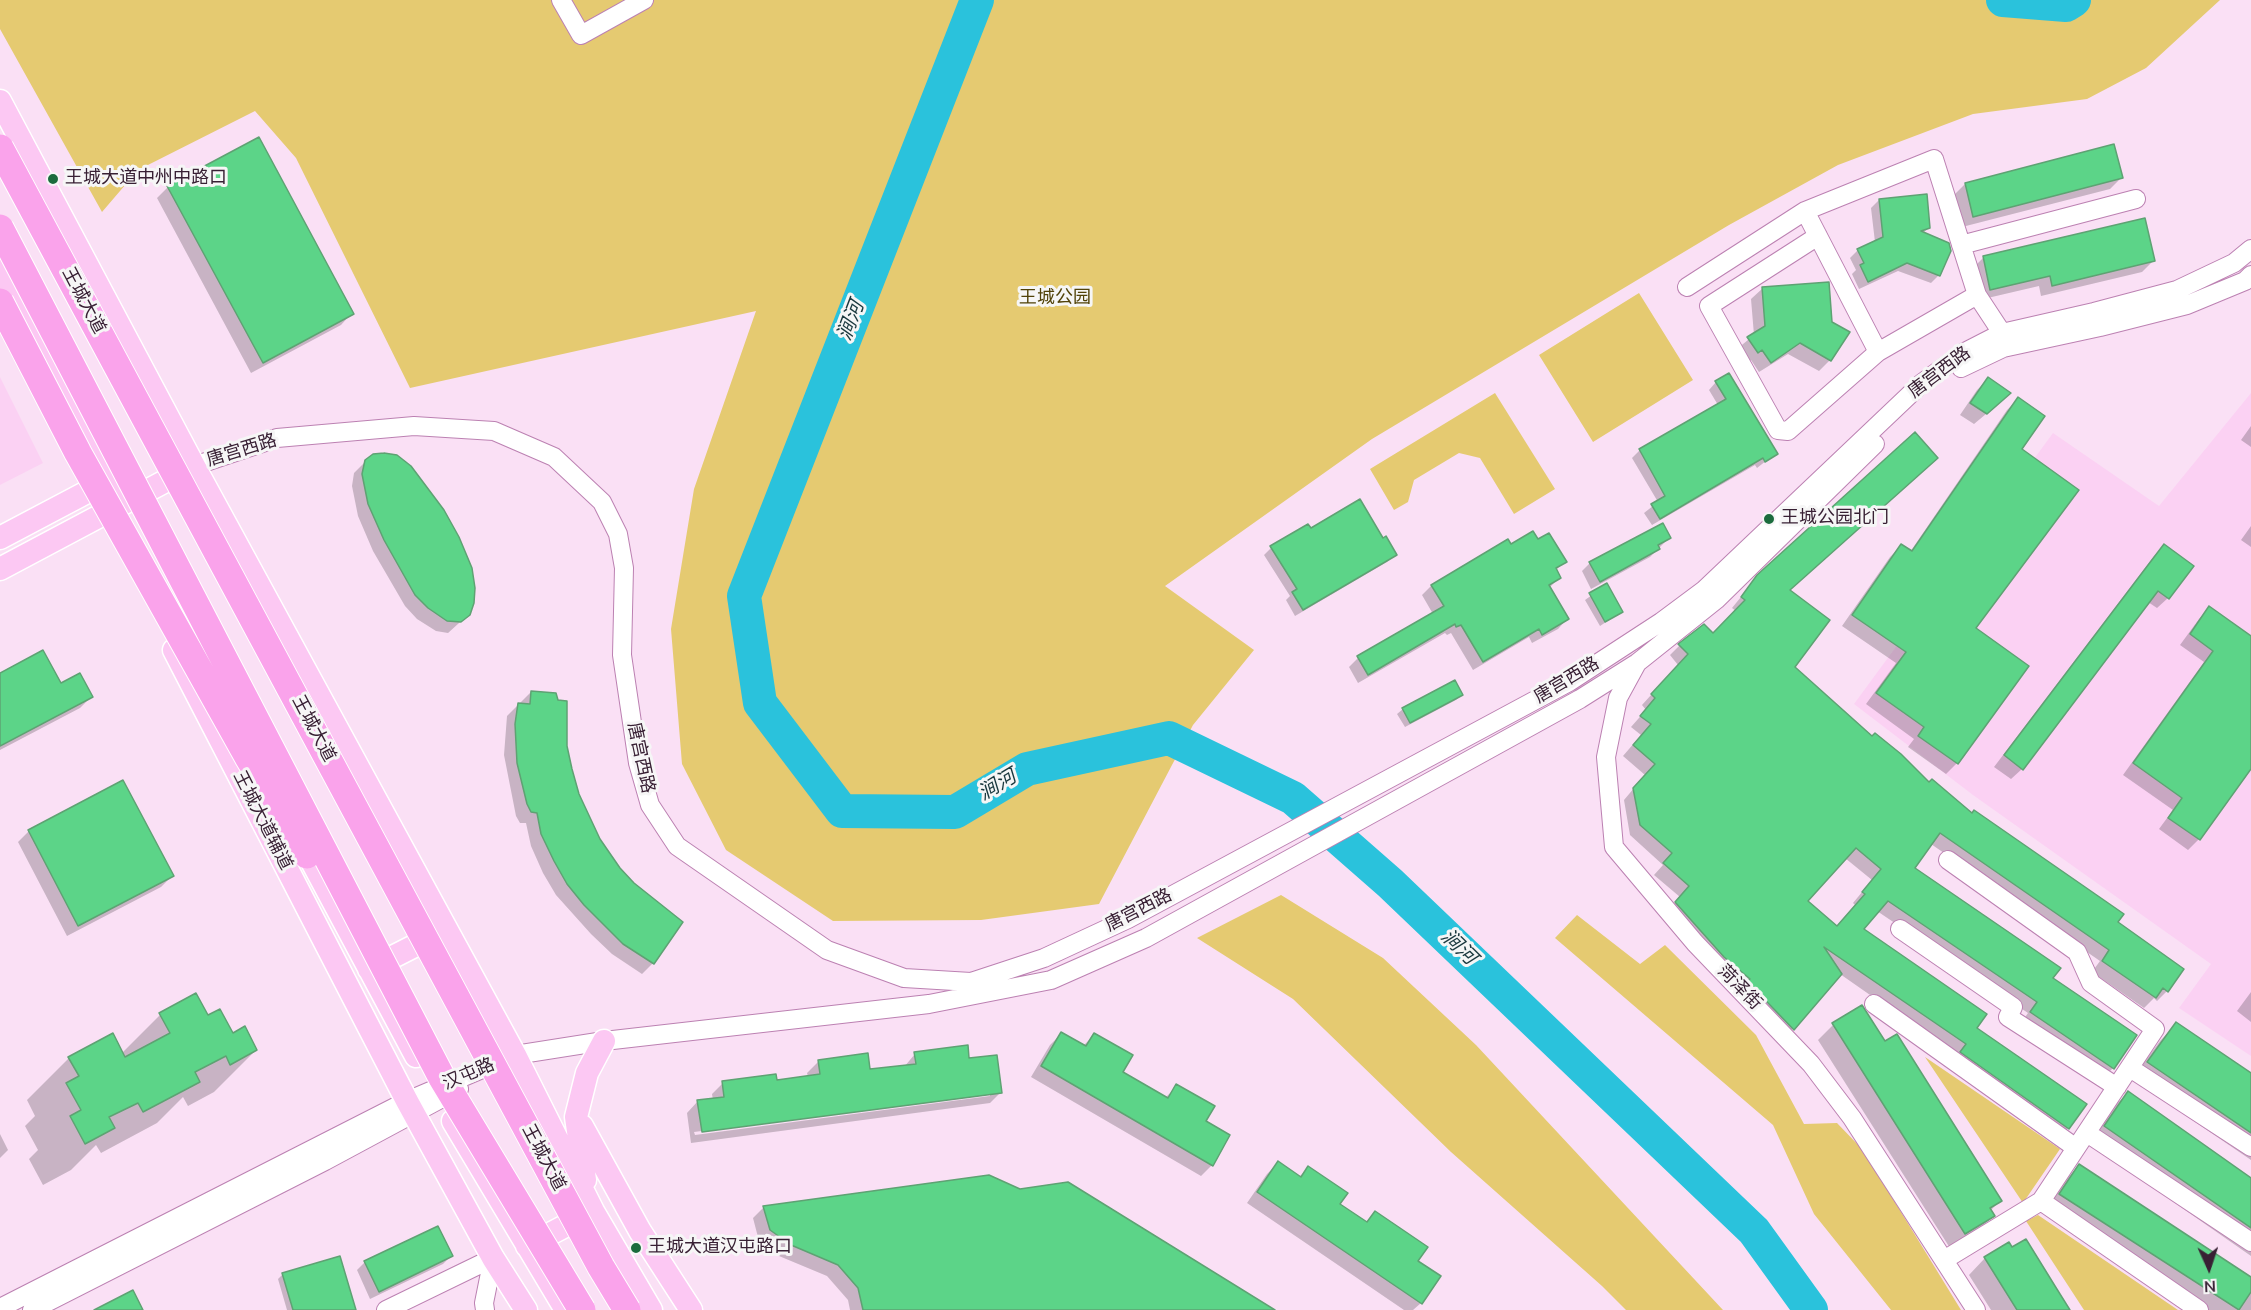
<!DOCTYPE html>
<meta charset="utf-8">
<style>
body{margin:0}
#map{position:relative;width:2251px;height:1310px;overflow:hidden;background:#fae0f5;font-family:"Nunito Sans",sans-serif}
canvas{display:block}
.north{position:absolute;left:2179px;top:1238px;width:60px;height:60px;-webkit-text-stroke:4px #f6f6f6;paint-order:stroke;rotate:177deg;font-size:16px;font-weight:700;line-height:24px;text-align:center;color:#382034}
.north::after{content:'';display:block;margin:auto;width:21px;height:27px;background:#382034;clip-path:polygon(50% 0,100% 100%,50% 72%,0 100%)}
</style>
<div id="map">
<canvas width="2251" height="1310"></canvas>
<div class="north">N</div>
</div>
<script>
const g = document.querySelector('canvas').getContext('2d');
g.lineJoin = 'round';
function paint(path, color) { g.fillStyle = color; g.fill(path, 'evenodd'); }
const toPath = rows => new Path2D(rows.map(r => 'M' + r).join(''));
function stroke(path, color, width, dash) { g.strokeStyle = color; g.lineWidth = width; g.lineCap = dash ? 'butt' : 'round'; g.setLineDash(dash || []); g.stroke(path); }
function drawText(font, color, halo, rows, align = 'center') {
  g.font = font + ' "Nunito Sans","Noto Sans SC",sans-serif'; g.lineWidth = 6; g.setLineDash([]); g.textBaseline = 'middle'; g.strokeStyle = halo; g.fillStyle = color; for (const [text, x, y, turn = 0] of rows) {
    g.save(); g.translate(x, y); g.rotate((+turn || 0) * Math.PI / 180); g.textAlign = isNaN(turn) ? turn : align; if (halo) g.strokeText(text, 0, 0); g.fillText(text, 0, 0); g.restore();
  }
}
const built = toPath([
 [0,377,43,463,0,485],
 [2251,393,2251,1056,2179,1008,2211,964,1973,795,1854,704,2053,433,2159,506]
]);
const green = toPath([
 [0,0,2220,0,2146,68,2087,99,1973,114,1838,165,1729,225,1372,439,1165,586,1254,650,1193,725,1099,904,981,920,833,921,726,850,682,764,671,629,694,489,756,311,410,388,296,158,255,111,138,170,102,212,0,29],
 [1639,293,1693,380,1593,442,1539,355],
 [1495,393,1555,489,1514,514,1480,458,1459,453,1414,480,1408,502,1394,510,1370,469],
 [1281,895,1383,958,1476,1045,1723,1310,1626,1310,1602,1286,1451,1152,1293,999,1197,938],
 [1577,915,1640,964,1665,945,1756,1035,1804,1124,1837,1123,1863,1150,1961,1310,1891,1310,1814,1214,1773,1125,1555,938],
 [1925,1057,2060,1149,2023,1203],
 [2038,1215,2178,1310,2084,1310,2026,1221]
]);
const shadow = toPath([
 [2121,178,2110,189,1962,227,1954,195,1965,184],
 [168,187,352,313,341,325,251,373,157,198],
 [1879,200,1929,228,1923,233,1939,275,1931,283,1898,271,1859,289,1852,274,1856,270,1850,258,1858,250,1875,242,1871,208],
 [1983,258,2153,261,2142,272,2041,296,2039,286,1979,300,1972,269],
 [1763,288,1830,360,1819,371,1788,354,1759,372,1751,360,1746,363,1737,349,1754,335,1751,299],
 [1988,379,1998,404,1974,424,1960,415,1977,390],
 [1716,382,1776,453,1757,468,1755,465,1652,525,1644,513,1658,502,1632,458,1640,450,1718,405,1709,390],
 [2018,399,2020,449,1974,629,1957,763,1946,774,1908,747,1914,739,1866,704,1896,663,1842,626,1890,557,1901,546,1910,552,2007,410],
 [2251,426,2251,447,2241,440],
 [366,461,469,614,448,633,436,631,417,619,405,606,373,551,358,516,352,486,354,473],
 [1308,526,1310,530,1383,540,1395,555,1387,562,1295,616,1286,600,1290,596,1264,555,1271,548],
 [2251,526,2251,547,2241,540],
 [1669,538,1650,557,1591,589,1582,571,1590,563],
 [1507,541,1510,546,1537,541,1565,561,1555,571,1559,578,1549,588,1567,619,1558,629,1532,643,1529,637,1473,670,1451,633,1447,635,1445,633,1358,683,1349,667,1358,658,1433,614,1422,595,1431,586],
 [2164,546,2168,598,2157,608,2148,602,2022,769,2011,779,1994,767,2154,556],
 [1758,576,1788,591,1793,667,1872,738,1929,784,2116,922,2167,991,2157,1001,2154,998,2144,1008,2092,972,2100,961,1931,844,1913,869,2051,979,2113,1068,2103,1078,2021,1023,2028,1013,1877,911,1862,930,1975,1029,2068,1128,2058,1138,1956,1055,1840,974,1783,1039,1666,913,1680,897,1654,875,1663,865,1630,835,1624,800,1645,775,1623,756,1641,735,1631,727,1646,710,1642,705,1678,665,1670,655,1680,645,1713,635,1736,611,1732,608],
 [1845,858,1872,880,1853,903,1855,905,1836,927,1805,901],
 [1606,585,1621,612,1600,626,1585,600],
 [2209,608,2251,638,2251,766,2199,839,2188,850,2159,829,2173,810,2123,775,2204,662,2180,645,2199,619],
 [0,675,60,685,91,697,80,708,0,750],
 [531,692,566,746,578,795,653,963,642,974,612,954,591,934,556,895,543,873,531,846,526,823,520,823,516,816,504,755,507,716],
 [1461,695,1456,700,1405,727,1397,714,1403,709],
 [29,831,172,876,161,887,67,936,18,842],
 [2251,992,2251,1022,2237,1011],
 [196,995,207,1017,256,1050,214,1092,188,1106,183,1097,157,1123,101,1153,96,1145,71,1170,43,1185,29,1159,38,1150,25,1126,35,1116,27,1100,69,1058,122,1053,160,1015],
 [2176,1024,2251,1075,2251,1160,2132,1079,2160,1041],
 [1833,1025,2000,1201,1990,1211,1993,1216,1978,1231,1950,1248,1818,1040],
 [1061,1034,1083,1046,1094,1035,1121,1072,1165,1098,1177,1086,1204,1122,1212,1165,1201,1176,1031,1077,1050,1045],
 [915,1054,968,1060,1001,1092,990,1103,691,1143,687,1113,698,1101,713,1100,712,1094,723,1083,775,1082,808,1077,807,1073,818,1062,869,1071,904,1067],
 [990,1093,990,1096,695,1135,694,1132],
 [2128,1093,2251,1180,2251,1256,2089,1143,2111,1109],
 [0,1134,8,1150,0,1158],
 [1278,1163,1299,1177,1308,1168,1338,1205,1365,1223,1375,1213,1416,1261,1421,1303,1413,1310,1404,1310,1247,1203,1267,1174],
 [2079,1166,2251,1278,2251,1310,2196,1310,2044,1211,2062,1183],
 [764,1207,1272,1310,850,1310,848,1300,827,1276,779,1256,759,1241,753,1218],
 [451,1256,443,1264,370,1299,357,1270,365,1262],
 [1985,1258,2068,1310,1991,1310,1969,1275],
 [283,1274,354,1310,287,1310,278,1279]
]);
const river = toPath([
 [977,0,744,596,760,703,842,811,955,812,1027,769,1169,738,1293,798,1390,883,1754,1231,1811,1310],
 [2003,0,2066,5,2074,0]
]);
const building = toPath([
 [259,137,354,314,263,363,167,186,259,137],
 [2114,144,2123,178,1973,217,1965,183,2114,144],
 [1927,194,1930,228,1921,231,1949,243,1951,251,1940,276,1907,263,1868,282,1860,265,1864,263,1857,249,1883,237,1879,199,1927,194],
 [2145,218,2155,261,2052,286,2050,276,1990,290,1983,256,2145,218],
 [1829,282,1832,322,1850,332,1831,361,1800,343,1771,363,1762,350,1758,353,1747,337,1765,326,1762,287,1829,282],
 [1729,373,1778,454,1765,462,1763,458,1660,519,1651,504,1665,496,1639,449,1726,399,1715,381,1729,373],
 [1988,377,2011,393,1987,414,1970,403,1988,377],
 [2018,397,2045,416,2022,449,2079,490,1976,628,2029,666,1958,764,1918,736,1924,727,1876,693,1906,652,1852,615,1901,544,1912,551,2018,397],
 [1915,432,1938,458,1790,590,1830,620,1795,667,1872,736,1875,733,1901,754,1929,782,1932,779,1972,813,1974,810,2124,914,2118,922,2184,969,2168,992,2163,988,2156,998,2102,961,2109,950,1940,833,1915,868,2061,968,2053,978,2137,1035,2114,1069,2030,1012,2037,1002,1888,901,1864,929,1987,1014,1977,1028,2087,1104,2069,1129,1960,1052,1966,1044,1824,947,1842,974,1794,1030,1747,981,1750,979,1724,957,1675,902,1689,886,1663,863,1672,853,1640,825,1633,788,1655,764,1633,745,1651,724,1640,716,1655,698,1651,694,1688,654,1678,644,1704,624,1713,633,1745,600,1741,597,1757,575,1915,432],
 [1856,848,1881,869,1862,892,1865,894,1837,926,1808,901,1856,848],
 [384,453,397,455,411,466,444,510,459,537,472,568,475,588,474,603,470,615,461,622,447,621,428,608,415,595,384,540,368,504,362,474,365,460,373,454,384,453],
 [1360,499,1383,538,1386,536,1397,555,1303,610,1292,592,1297,589,1270,546,1308,524,1311,528,1360,499],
 [1663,523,1671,538,1658,545,1660,549,1600,582,1589,562,1663,523],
 [1533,531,1538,539,1549,533,1567,562,1556,568,1561,578,1549,585,1569,619,1542,635,1539,629,1483,662,1461,625,1456,627,1455,624,1368,675,1357,656,1444,606,1431,585,1508,539,1511,544,1533,531],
 [2164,544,2194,566,2169,599,2158,591,2023,770,2004,755,2164,544],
 [1607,583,1623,612,1605,622,1589,593,1607,583],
 [2209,606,2251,636,2251,769,2200,840,2168,818,2182,798,2133,763,2213,651,2190,634,2209,606],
 [43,650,61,683,80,673,93,697,0,746,0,673,43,650],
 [1455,680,1463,695,1410,723,1402,708,1455,680],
 [531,691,556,693,558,700,567,701,567,746,572,769,579,794,600,839,620,868,634,883,683,922,654,964,623,944,584,905,567,884,554,861,541,834,537,813,531,812,527,804,517,763,515,724,518,703,530,704,531,691],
 [123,780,174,876,78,926,28,830,123,780],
 [196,993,208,1015,220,1009,233,1033,245,1026,257,1050,230,1065,226,1056,195,1072,200,1082,143,1112,138,1103,109,1117,115,1128,85,1144,70,1116,81,1110,66,1083,79,1076,68,1057,113,1033,125,1057,170,1033,159,1013,196,993],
 [1862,1005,1885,1041,1897,1034,2002,1201,1990,1208,1995,1216,1965,1234,1832,1023,1862,1005],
 [2176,1022,2251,1073,2251,1133,2147,1062,2176,1022],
 [1061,1032,1086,1046,1094,1033,1133,1055,1123,1072,1168,1098,1176,1084,1215,1106,1206,1121,1230,1135,1213,1166,1041,1066,1061,1032],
 [968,1045,969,1058,997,1055,1002,1093,702,1132,697,1100,724,1097,722,1081,776,1074,777,1080,820,1074,818,1060,868,1053,870,1069,916,1064,914,1052,968,1045],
 [2128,1091,2251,1178,2251,1228,2104,1126,2128,1091],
 [1278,1161,1301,1177,1308,1166,1348,1193,1340,1204,1367,1222,1375,1211,1428,1247,1418,1261,1441,1276,1422,1304,1257,1192,1278,1161],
 [2079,1164,2251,1277,2251,1292,2239,1310,2059,1194,2079,1164],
 [989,1175,1020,1189,1068,1182,1275,1310,863,1310,858,1288,838,1265,791,1245,770,1230,763,1206,989,1175],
 [438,1226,453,1256,379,1292,364,1261,438,1226],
 [2026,1239,2055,1286,2070,1310,2017,1310,1984,1257,2009,1242,2012,1247,2026,1239],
 [340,1256,356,1310,293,1310,282,1273,340,1256],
 [133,1290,143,1310,94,1310,133,1290]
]);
const minor = toPath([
 [561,0,581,35,644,0],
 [1805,211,1878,352],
 [1818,236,1709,306,1778,430,1788,431,1878,352,1977,295],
 [1961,245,2136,199],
 [1687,287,1805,211,1934,159,1977,295,2002,333],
 [1961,368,2003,348,2100,327,2187,305,2245,281,2251,275],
 [194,466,277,438,414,426,494,431,554,457,602,502,618,534,624,568,622,655,638,763,650,805,677,846,827,950,904,978,971,982,1044,958,1128,919,1569,682,1661,622,1704,590,1922,383,1963,353,2002,333,2094,312,2177,290,2234,263,2251,249],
 [1636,665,1618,698,1606,757,1614,847,1695,943,1811,1064,1852,1118,1976,1310],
 [1900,929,2013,1007,2008,1017,2117,1087],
 [1874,1004,2076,1148],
 [2130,1068,2251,1147],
 [2087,1133,2251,1242],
 [2041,1201,2199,1310],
 [1944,1260,2041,1201,2155,1029,2091,983,2077,952,1948,860],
 [0,1308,407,1101,515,1055,604,1041,929,1004,1051,980,1146,938,1580,699,1637,663,1716,600,1875,444],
 [32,1310,325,1161,459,1089],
 [386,1310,493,1258],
 [485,1310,484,1303,493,1258]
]);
const major = toPath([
 [0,101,194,466,515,1055,593,1211,651,1310],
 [0,270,118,500],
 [0,538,87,492,113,484],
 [0,569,190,468],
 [174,650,407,1101,493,1258,526,1310],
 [300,839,416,1056],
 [369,969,440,933],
 [453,1121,566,1310],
 [582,1126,640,1231,691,1310],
 [585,1180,576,1117,587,1073,604,1041],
 [527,1246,590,1213]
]);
const highwayBridge = toPath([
 [0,148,601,1267,627,1310],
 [0,228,442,1078,582,1310],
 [0,302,78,453,248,757,307,855]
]);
const markers = [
 [53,179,6,"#1b6c3d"],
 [1769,519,6,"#1b6c3d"],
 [636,1248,6,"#1b6c3d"]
];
const poiNames = [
 ["王城大道中州中路口",65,179],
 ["王城公园北门",1781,519],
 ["王城大道汉屯路口",648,1248]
];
const parkNames = [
 ["王城公园",1055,299]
];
const streetNames = [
 ["王城大道",83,301,62],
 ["唐宫西路",1940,373,-37],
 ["唐宫西路",242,451,-17],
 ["唐宫西路",1567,681,-31],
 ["王城大道",313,729,62],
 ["唐宫西路",640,758,78],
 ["王城大道辅道",262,821,63],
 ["唐宫西路",1139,911,-27],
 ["菏泽街",1739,988,46],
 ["汉屯路",469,1075,-23],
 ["王城大道",543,1158,62]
];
const waterNames = [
 ["涧河",852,321,-69],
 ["涧河",998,786,-31],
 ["涧河",1458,948,44]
];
paint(built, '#fbd1f3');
paint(green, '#e5ca71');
paint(shadow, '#0003');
stroke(river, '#2ac2dc', 34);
paint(building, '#5cd488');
stroke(building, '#5ea273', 1.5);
stroke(minor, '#bc81b2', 20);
stroke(major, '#fff', 25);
stroke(minor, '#fff', 18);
stroke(major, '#fcc8f3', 22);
stroke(highwayBridge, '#fff', 29, []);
stroke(highwayBridge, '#faa3eb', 27);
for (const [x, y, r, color] of markers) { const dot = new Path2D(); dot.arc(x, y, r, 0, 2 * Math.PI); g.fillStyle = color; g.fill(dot); stroke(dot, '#f6f6f6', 2); }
drawText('18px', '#382034', '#f6f6f6', poiNames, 'left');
drawText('18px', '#514208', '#f6f6f6', parkNames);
drawText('18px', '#382034', '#f6f6f6', streetNames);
drawText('italic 20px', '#1a383e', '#f6f6f6', waterNames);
</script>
